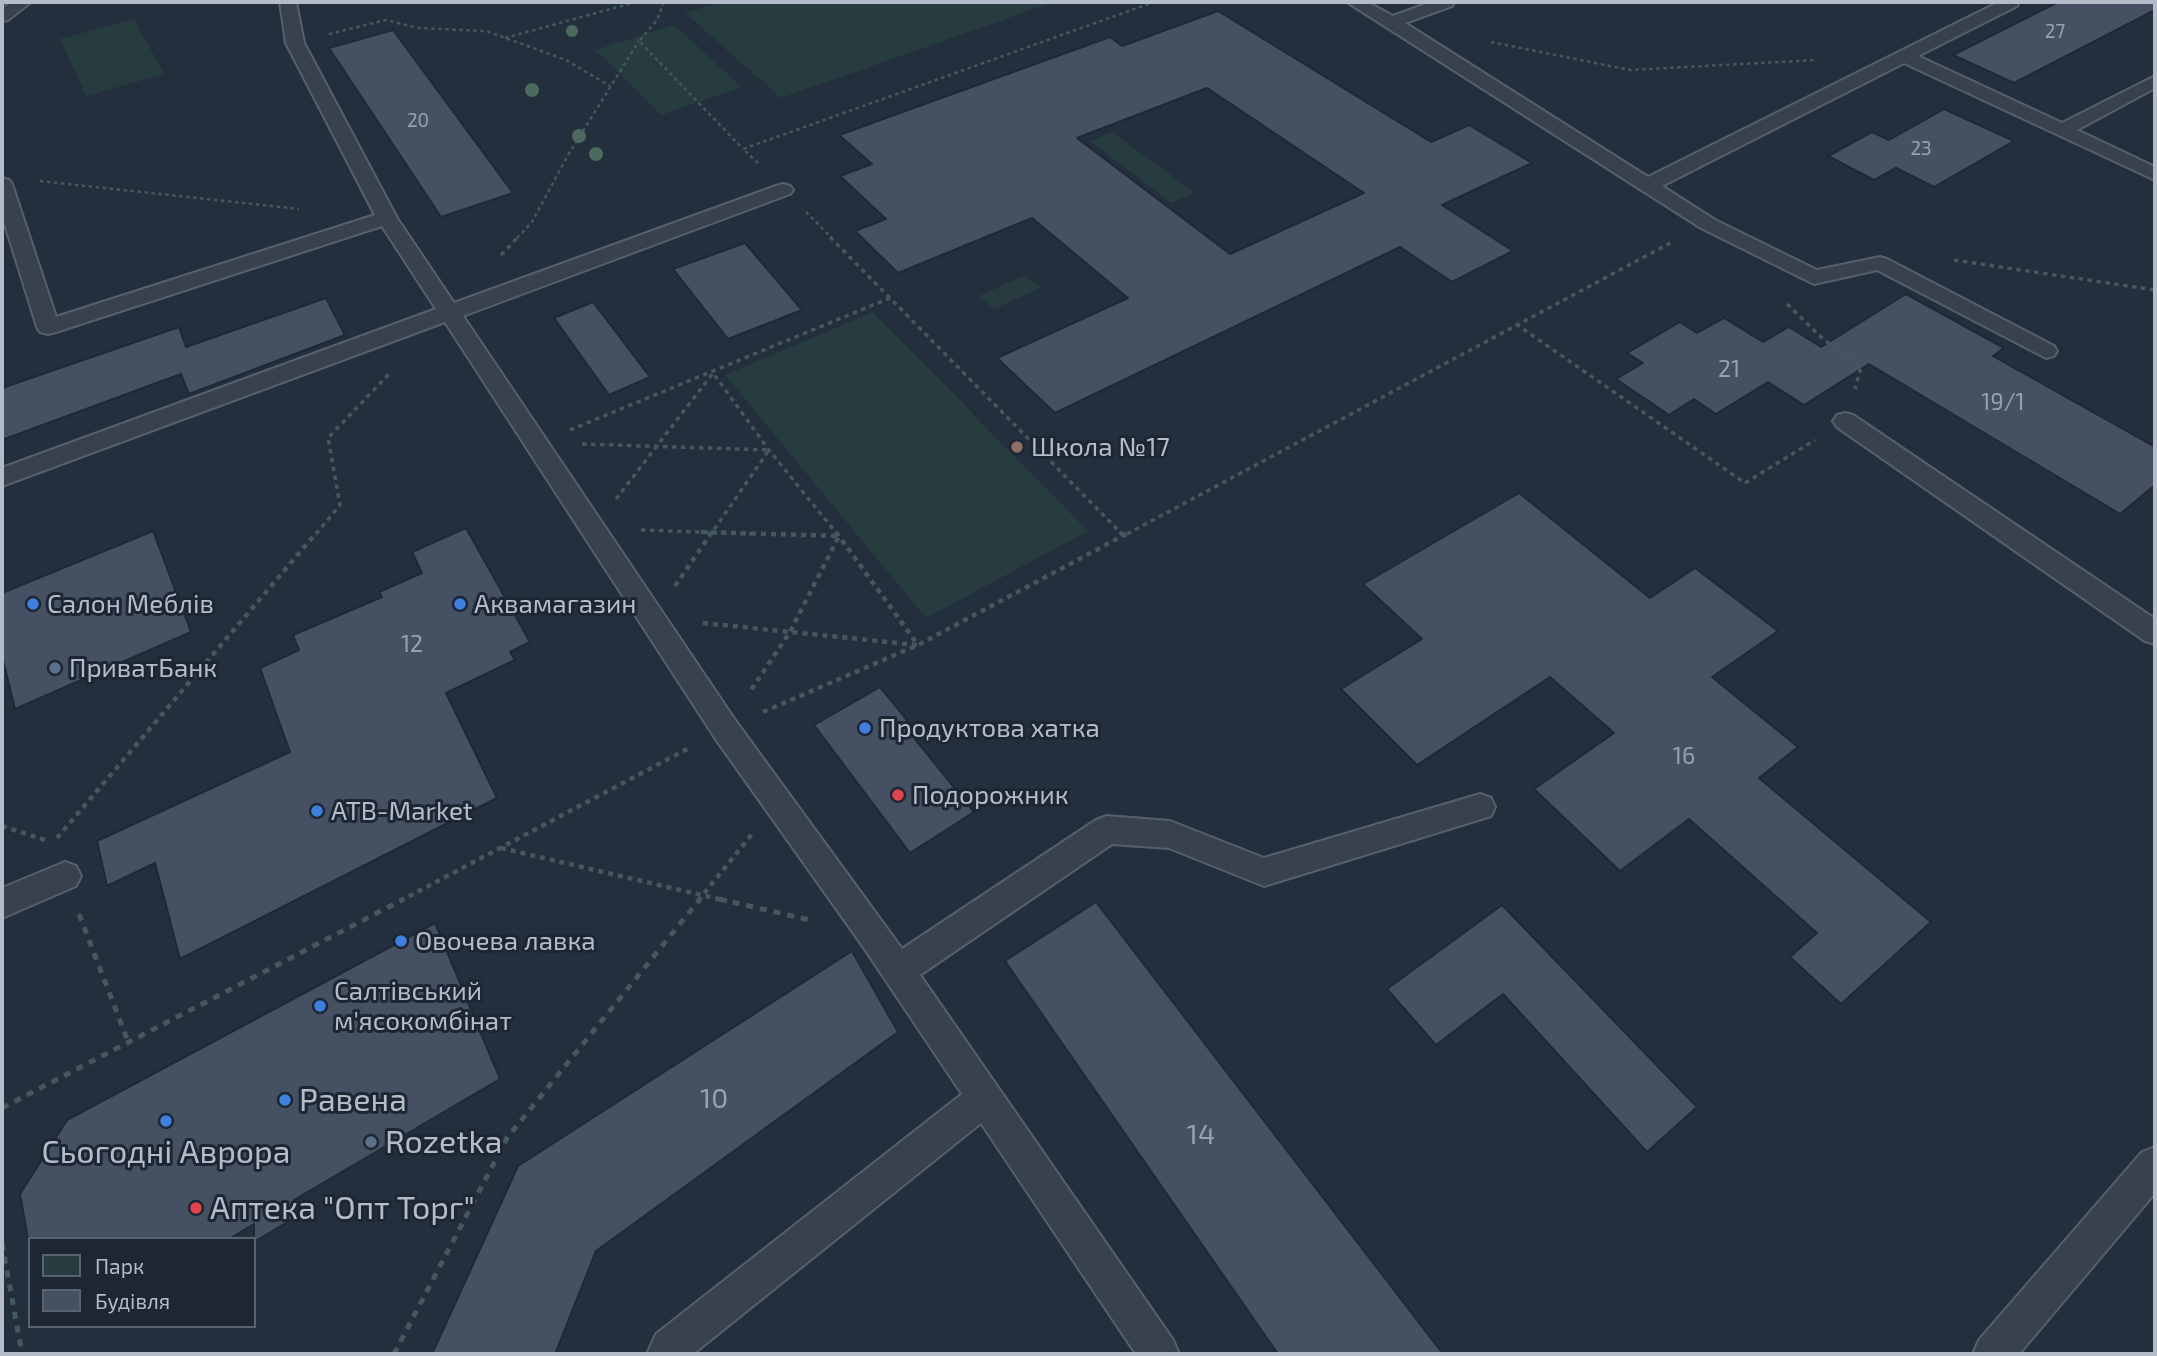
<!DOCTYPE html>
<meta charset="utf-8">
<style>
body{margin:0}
#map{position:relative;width:2157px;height:1356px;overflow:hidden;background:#242f3e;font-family:"Exo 2",sans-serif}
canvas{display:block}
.frame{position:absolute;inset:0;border:4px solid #b4bcc9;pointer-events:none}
.legend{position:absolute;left:28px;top:1237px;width:228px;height:91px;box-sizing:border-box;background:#1d2633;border:2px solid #59626f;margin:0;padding:9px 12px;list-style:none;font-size:21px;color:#b4bcc9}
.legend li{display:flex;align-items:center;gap:14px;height:35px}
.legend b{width:35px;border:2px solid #59626f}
</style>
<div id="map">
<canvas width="2157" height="1356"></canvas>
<div class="frame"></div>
<ul class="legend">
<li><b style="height:19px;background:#263c3f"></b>Парк</li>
<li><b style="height:19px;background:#455162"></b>Будівля</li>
</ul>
</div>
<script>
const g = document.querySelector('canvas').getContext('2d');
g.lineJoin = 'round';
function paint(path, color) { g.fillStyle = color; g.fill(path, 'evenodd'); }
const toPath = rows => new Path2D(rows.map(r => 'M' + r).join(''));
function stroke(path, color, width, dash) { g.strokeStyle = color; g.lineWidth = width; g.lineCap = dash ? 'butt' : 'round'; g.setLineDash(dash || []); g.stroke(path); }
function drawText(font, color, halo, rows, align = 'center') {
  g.font = font + ' "Exo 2",sans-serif'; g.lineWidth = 6; g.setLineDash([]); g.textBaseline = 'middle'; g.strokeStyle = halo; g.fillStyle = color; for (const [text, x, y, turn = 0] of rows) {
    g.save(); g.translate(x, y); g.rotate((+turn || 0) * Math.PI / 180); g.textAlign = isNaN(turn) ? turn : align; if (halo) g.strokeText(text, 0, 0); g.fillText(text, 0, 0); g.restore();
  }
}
const green = toPath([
 [722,2,1054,2,781,98,685,13],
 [134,19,164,74,86,96,60,39],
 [674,25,742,87,661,115,595,50],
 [1112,132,1195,193,1171,203,1090,141],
 [1025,275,1040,288,994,309,979,296],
 [873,312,1088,531,926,618,725,375]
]);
const building = toPath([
 [2058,2,2155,2,2155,10,2014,83,1953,55,2058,2],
 [1218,11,1431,142,1469,125,1532,163,1442,205,1513,251,1452,282,1400,247,1055,413,997,358,1128,298,1032,218,898,273,855,231,886,219,840,176,872,164,839,135,1110,37,1122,46,1218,11],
 [1207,88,1364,193,1230,254,1077,138,1207,88],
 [393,30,513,193,441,217,329,48,393,30],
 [1944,109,2014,141,1934,187,1896,168,1874,180,1828,156,1872,132,1889,140,1944,109],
 [745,243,802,310,728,339,673,269,745,243],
 [1906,294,2004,348,1993,356,2155,447,2155,485,2120,514,1869,364,1804,405,1768,382,1716,414,1694,399,1669,415,1616,379,1643,363,1627,353,1680,322,1697,333,1724,318,1763,342,1789,327,1821,347,1906,294],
 [326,298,345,335,189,394,181,374,2,440,2,388,179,327,186,347,326,298],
 [593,302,650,377,609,395,554,318,593,302],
 [1519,493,1650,598,1695,568,1778,631,1712,677,1798,747,1759,778,1931,922,1841,1004,1790,957,1817,933,1689,819,1620,871,1534,789,1614,733,1550,677,1417,765,1341,689,1422,639,1363,584,1519,493],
 [466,528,530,642,510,652,515,660,446,693,497,798,180,959,155,863,107,886,97,841,290,752,260,668,299,650,293,635,382,597,379,592,422,573,412,552,466,528],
 [153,531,191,632,15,709,2,656,2,593,153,531],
 [880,687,916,731,911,734,974,812,910,853,814,725,880,687],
 [1096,902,1443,1354,1278,1354,1005,961,1096,902],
 [1502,905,1697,1107,1647,1152,1503,994,1436,1045,1387,989,1502,905],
 [435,923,500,1079,294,1200,299,1215,254,1242,254,1224,229,1239,28,1239,20,1194,67,1120,435,923],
 [852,951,898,1032,596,1251,555,1354,432,1354,518,1166,852,951]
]);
const pathFar3 = toPath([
 [664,2,657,20,639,41,743,149],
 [329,34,386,20,418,28,486,31,566,60,610,86],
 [505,38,636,2],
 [1491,42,1630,70,1816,60],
 [758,163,743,149,1154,2],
 [40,181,299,209],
 [806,212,832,238],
 [517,238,532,222,568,155,639,41]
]);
const pathFar2 = toPath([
 [830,237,1122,534],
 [501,255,518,237],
 [1954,260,2155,290],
 [1787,304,1823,339,1861,367,1855,389],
 [1516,324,1745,483,1815,440],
 [570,430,890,298],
 [582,444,769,450,711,534],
 [616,499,713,373,769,450,837,534],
 [641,530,758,534],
 [316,534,340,505,328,438,389,374],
 [1127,534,1672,242]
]);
const pathFar1 = toPath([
 [701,532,839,536,790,632,749,693],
 [836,532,918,645],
 [1120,532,1124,536],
 [675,586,712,532],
 [703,623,917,645],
 [763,712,918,645,1130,532],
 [2,826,45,840],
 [57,838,317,532],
 [501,848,727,901],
 [400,901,689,748],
 [698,901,752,834]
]);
const path = toPath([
 [719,899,810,920],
 [79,914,129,1044],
 [2,1108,404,899],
 [2,1243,22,1354],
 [394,1354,507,1138,700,899]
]);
const lane = toPath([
 [12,2,31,2,8,20,2,21,2,9,12,2],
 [280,2,296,2,304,43,397,218,454,303,776,186,783,184,790,186,793,190,790,194,463,316,735,720,902,949,1096,820,1107,816,1170,821,1264,858,1480,794,1491,798,1495,807,1491,816,1264,886,1169,848,1112,844,920,975,1173,1340,1179,1354,1136,1354,981,1123,693,1354,647,1354,656,1334,962,1094,862,945,715,738,445,322,2,486,2,468,436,309,382,226,56,332,48,334,40,332,37,327,2,215,2,178,9,180,12,184,56,317,375,215,286,43,280,2],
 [1347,2,1367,2,1393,16,1431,2,1454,2,1452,6,1405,23,1648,177,1999,2,2019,2,2017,6,1918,56,2062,123,2155,76,2155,88,2077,130,2155,167,2155,180,1904,63,1662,186,1715,220,1817,270,1880,257,1887,259,2054,346,2057,351,2054,356,2046,358,1877,270,1814,284,1701,228,1347,2],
 [1845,413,1853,415,2155,619,2155,644,2145,641,1837,427,1833,421,1837,415,1845,413],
 [65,862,76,866,81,876,76,886,2,918,2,888,65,862],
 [2155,1147,2155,1193,2019,1354,1973,1354,1979,1340,2142,1152,2155,1147]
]);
const trees = [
 [572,31,6],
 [532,90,7],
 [579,136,7],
 [596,154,7]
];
const markers = [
 [1017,447,7,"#8d6e63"],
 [33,604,7,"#3f7fe0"],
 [460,604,7,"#3f7fe0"],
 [55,668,7,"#5c6f8a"],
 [865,728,7,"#3f7fe0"],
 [898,795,7,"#e0444e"],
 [317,811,7,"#3f7fe0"],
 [401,941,7,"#3f7fe0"],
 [320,1006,7,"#3f7fe0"],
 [285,1100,7,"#3f7fe0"],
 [166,1121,7,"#3f7fe0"],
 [371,1142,7,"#5c6f8a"],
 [196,1208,7,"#e0444e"]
];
const farNumbernames = [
 ["27",2055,32],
 ["20",418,121],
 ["23",1921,149]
];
const numberNames = [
 ["21",1729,369],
 ["19/1",2003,402],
 ["12",412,644],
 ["16",1684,756]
];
const poiNames = [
 ["Школа №17",1031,447],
 ["Салон Меблів",47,604],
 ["Аквамагазин",474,604],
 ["ПриватБанк",69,668],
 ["Продуктова хатка",879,728],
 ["Подорожник",912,795],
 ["ATB-Market",331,811],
 ["Овочева лавка",415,941],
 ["Салтівський",334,991],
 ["м'ясокомбінат",334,1021]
];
const nearNumbernames = [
 ["10",714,1099],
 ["14",1201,1135]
];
const nearPoinames = [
 ["Равена",299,1100],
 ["Rozetka",385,1142],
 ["Сьогодні Аврора",166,1152,"center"],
 ["Аптека \"Опт Торг\"",210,1208]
];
paint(green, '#263c3f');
paint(building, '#455162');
stroke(building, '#1f2835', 2);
stroke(lane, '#565f6c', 4);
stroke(pathFar3, '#44595c', 2.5, [3.5, 3.5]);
stroke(pathFar2, '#44595c', 3.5, [4.5, 4.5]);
stroke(pathFar1, '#44595c', 4.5, [5, 5]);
stroke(path, '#44595c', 5, [7, 7]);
paint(lane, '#38414e');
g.fillStyle = '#4b6a5d';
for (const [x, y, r] of trees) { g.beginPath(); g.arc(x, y, r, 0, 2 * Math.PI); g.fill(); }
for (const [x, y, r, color] of markers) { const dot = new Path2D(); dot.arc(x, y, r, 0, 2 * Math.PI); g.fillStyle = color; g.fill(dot); stroke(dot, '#1d2633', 2.5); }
drawText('19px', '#98a1af', null, farNumbernames);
drawText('23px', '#98a1af', null, numberNames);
drawText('26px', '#b4bcc9', '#1d2633', poiNames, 'left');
drawText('28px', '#98a1af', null, nearNumbernames);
drawText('32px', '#b4bcc9', '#1d2633', nearPoinames, 'left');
</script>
